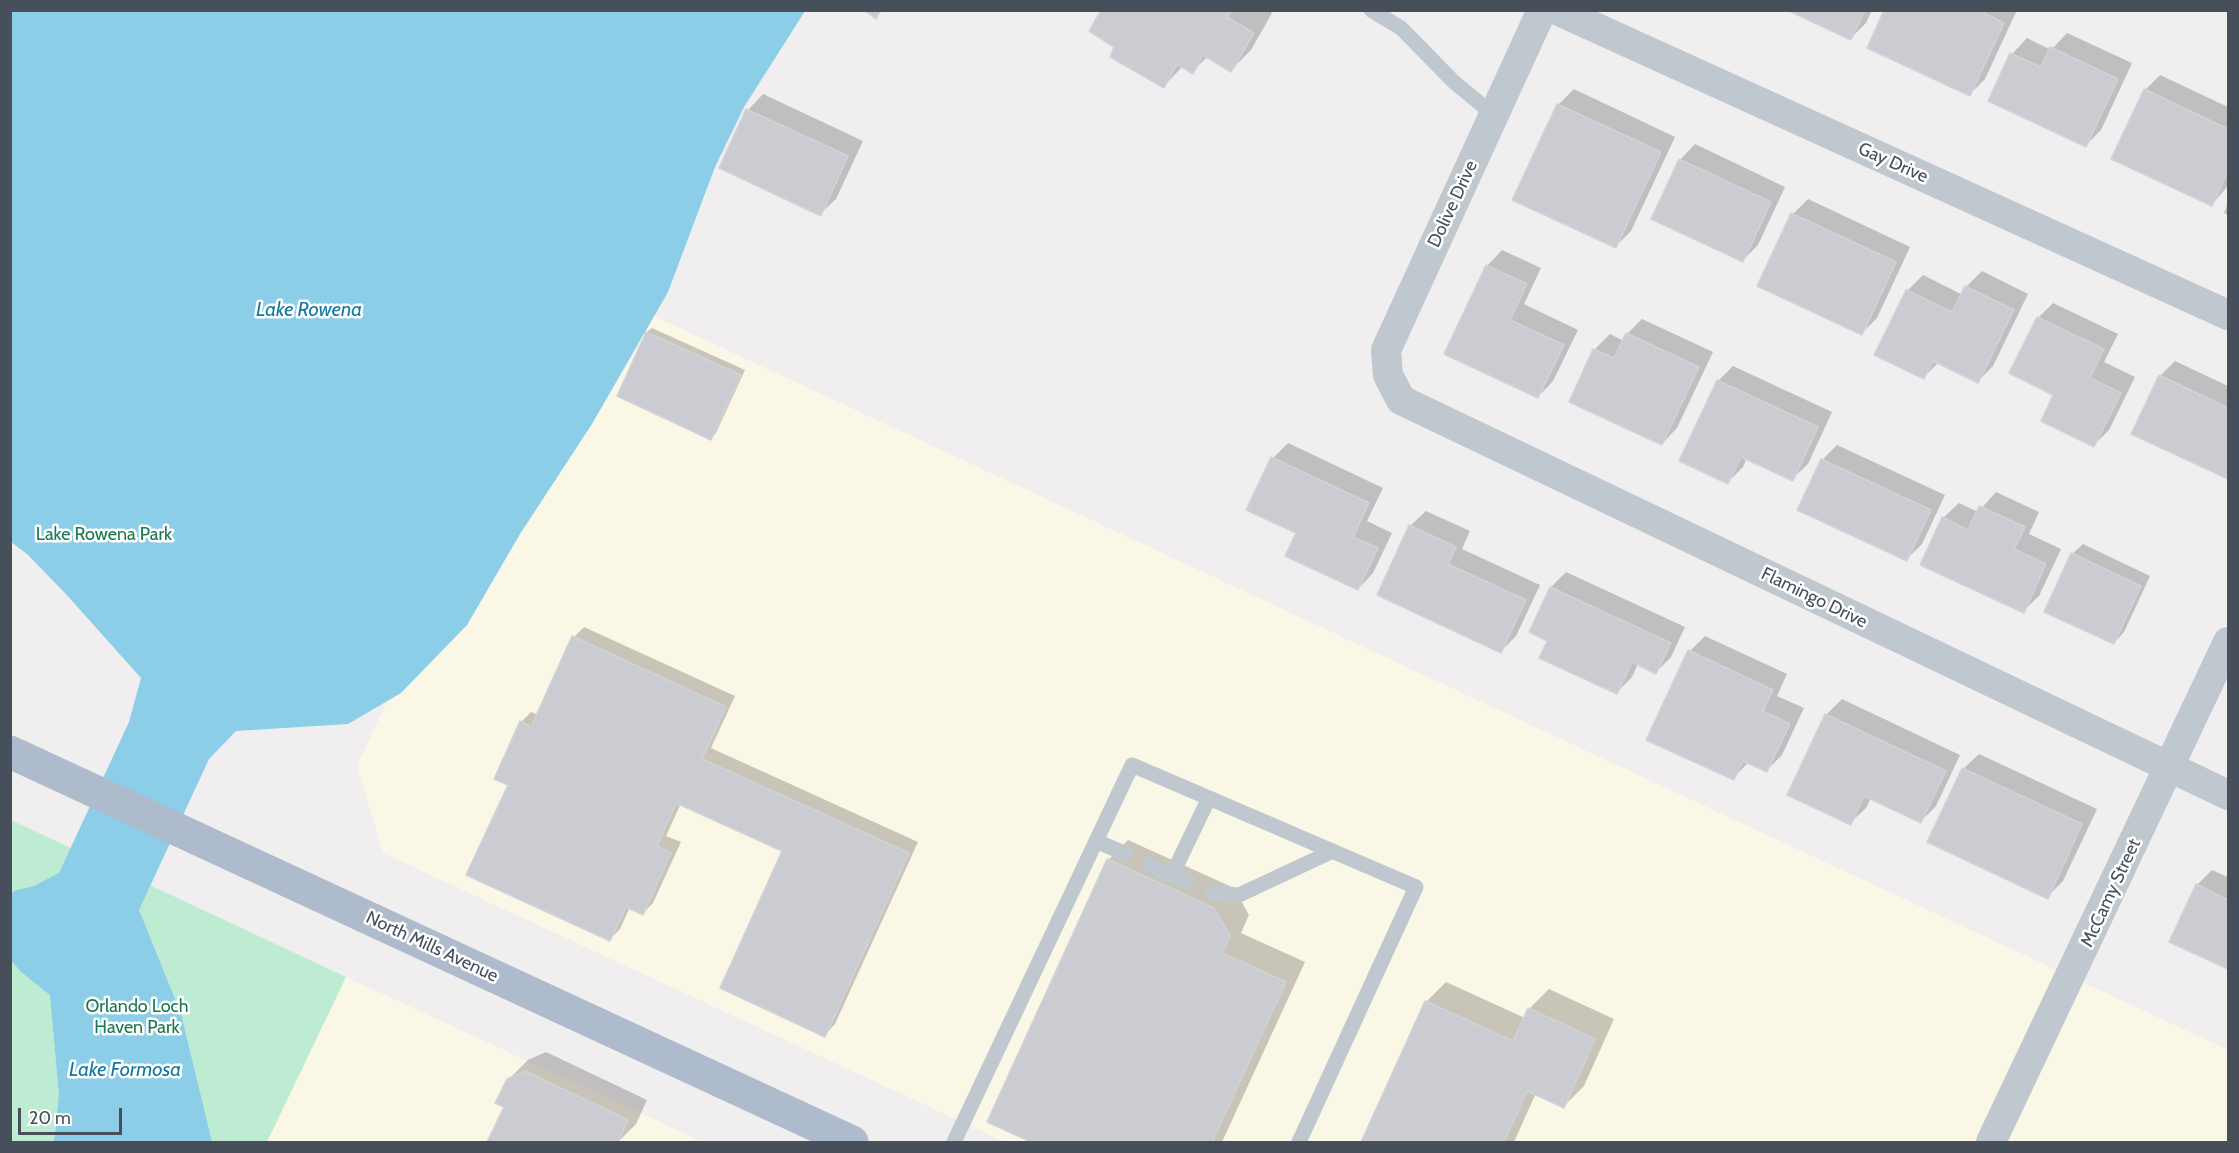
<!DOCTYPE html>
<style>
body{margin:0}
#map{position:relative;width:2239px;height:1153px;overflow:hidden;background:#f0eeee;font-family:Cabin,sans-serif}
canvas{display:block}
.frame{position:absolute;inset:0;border:12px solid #474f5a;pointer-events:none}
.scale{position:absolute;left:18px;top:1108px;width:104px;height:27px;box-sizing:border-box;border:3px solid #474f5a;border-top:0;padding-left:8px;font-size:18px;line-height:21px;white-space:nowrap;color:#474f5a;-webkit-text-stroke:4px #fff;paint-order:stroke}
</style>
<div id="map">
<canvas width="2239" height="1153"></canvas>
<div class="frame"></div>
<div class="scale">20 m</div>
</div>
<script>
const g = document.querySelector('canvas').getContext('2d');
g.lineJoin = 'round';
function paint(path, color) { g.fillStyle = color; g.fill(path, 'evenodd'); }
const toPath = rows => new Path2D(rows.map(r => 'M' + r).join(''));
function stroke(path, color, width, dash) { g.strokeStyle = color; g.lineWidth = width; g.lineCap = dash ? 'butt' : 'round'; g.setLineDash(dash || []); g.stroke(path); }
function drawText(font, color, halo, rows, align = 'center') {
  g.font = font + ' Cabin,sans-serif'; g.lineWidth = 5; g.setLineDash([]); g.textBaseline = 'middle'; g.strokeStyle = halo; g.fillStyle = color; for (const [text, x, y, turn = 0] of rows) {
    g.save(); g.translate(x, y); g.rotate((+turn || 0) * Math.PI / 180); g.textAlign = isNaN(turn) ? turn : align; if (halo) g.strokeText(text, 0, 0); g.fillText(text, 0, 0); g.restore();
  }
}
const commercial = toPath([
 [581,282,2228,1050,2228,1142,1005,1142,383,853,357,766],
 [346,977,703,1142,267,1142]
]);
const green = toPath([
 [11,820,346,977,267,1142,11,1142]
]);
const water = toPath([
 [11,11,805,11,744,107,715,167,668,292,592,424,520,534,467,625,401,693,348,724,236,731,209,759,139,910,181,1014,212,1142,53,1142,55,1136,59,1094,50,995,20,971,11,960,11,894,14,891,34,886,59,873,129,722,141,678,65,593,27,554,11,542]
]);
const shadow = toPath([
 [1103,10,1268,10,1272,13,1251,50,1231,70,1208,56,1192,72,1183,66,1164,86,1116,46],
 [1791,10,1872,10,1866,23,1851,38],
 [1886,10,2017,10,1985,79,1970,94],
 [2067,33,2132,63,2101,130,2086,145,1990,100,2012,54,2027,38,2051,50],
 [2160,75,2228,107,2228,186,2212,204,2145,90],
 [1574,89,1675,137,1631,231,1616,246,1558,105],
 [763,94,863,141,836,199,820,214,748,110],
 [1695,144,1785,187,1758,245,1743,260,1680,160],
 [1808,199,1910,247,1877,318,1862,333,1793,214],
 [2228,203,2228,215,2224,213],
 [1502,250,1541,268,1524,304,1578,330,1553,381,1538,397,1487,266],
 [1982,271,2028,294,1993,366,1978,381,1939,362,1923,378,1907,291,1923,275,1963,295,1966,287],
 [2053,303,2118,334,2104,362,2135,377,2109,430,2094,445,2055,394,2038,318],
 [1642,319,1713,352,1677,428,1662,444,1570,401,1595,349,1610,334,1624,341,1627,334],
 [652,328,745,370,716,433,711,438,619,395,647,332],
 [2175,361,2228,386,2228,477,2133,433,2160,376],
 [1733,366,1832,412,1808,464,1792,479,1747,458,1743,467,1728,482,1718,381],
 [1288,443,1383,488,1367,521,1392,533,1373,573,1358,589,1298,533,1273,458],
 [1837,445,1945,495,1922,544,1907,559,1822,460],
 [1996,492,2039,512,2029,534,2061,549,2039,596,2023,611,1943,518,1959,503,1978,512],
 [1426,511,1470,531,1462,549,1540,585,1516,636,1501,651,1410,526],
 [2083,544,2150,576,2124,632,2114,643,2072,554],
 [1566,572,1685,627,1671,657,1656,672,1638,664,1632,677,1617,692,1549,640,1531,632,1551,587],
 [584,627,735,696,711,748,918,842,835,1024,825,1035,784,850,681,803,666,836,681,842,653,903,643,913,630,907,620,929,610,939,509,784,521,722,531,712,538,715,574,637],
 [1705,636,1787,674,1777,696,1804,708,1782,755,1767,770,1749,762,1733,778,1690,651],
 [1842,699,1960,755,1936,806,1921,821,1871,798,1866,808,1850,823,1789,795,1826,715],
 [1979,754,2097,809,2063,881,2047,897,1963,769],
 [1128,840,1234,888,1249,915,1241,933,1305,962,1222,1142,1034,1142,989,1122,1108,860],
 [2212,870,2228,877,2228,968,2171,941,2197,885],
 [1446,982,1525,1018,1529,1009,1549,989,1614,1019,1584,1086,1564,1106,1536,1093,1514,1142,1363,1142,1426,1002],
 [546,1052,647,1100,636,1124,618,1142,489,1142,506,1106,508,1080,528,1060]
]);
const building = toPath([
 [864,10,881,10,876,19,864,10],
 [1101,10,1232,10,1227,17,1254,33,1231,72,1203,55,1193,74,1177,64,1164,88,1110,57,1114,47,1089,31,1101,10],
 [1787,10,1865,10,1851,40,1787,10],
 [1884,10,1978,10,2004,23,1970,96,1867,48,1884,10],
 [2050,47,2118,79,2086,147,1988,101,2010,53,2041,67,2050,47],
 [2144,89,2228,129,2228,171,2212,206,2111,159,2144,89],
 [1557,104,1661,152,1616,248,1512,200,1557,104],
 [746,109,848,156,821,216,719,168,746,109],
 [1679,159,1771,202,1743,262,1651,219,1679,159],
 [1791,213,1896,262,1862,335,1757,286,1791,213],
 [1486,265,1527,284,1510,320,1564,345,1538,398,1444,354,1486,265],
 [1965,286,2014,310,1978,383,1933,361,1924,379,1874,355,1906,290,1952,312,1965,286],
 [2037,317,2104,349,2090,378,2121,393,2094,447,2041,421,2053,395,2009,373,2037,317],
 [646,332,741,375,711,440,617,396,646,332],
 [1626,333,1699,367,1662,445,1569,402,1593,349,1614,358,1626,333],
 [2159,375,2228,408,2228,479,2131,434,2159,375],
 [1717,380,1818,427,1793,481,1741,457,1728,484,1679,461,1717,380],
 [1271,457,1369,503,1353,537,1378,548,1358,590,1285,556,1296,533,1246,510,1271,457],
 [1821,459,1931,510,1907,561,1797,510,1821,459],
 [1979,506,2025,527,2014,549,2046,564,2024,613,1920,565,1942,517,1968,530,1979,506],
 [1409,525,1456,547,1448,564,1526,600,1501,653,1377,595,1409,525],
 [2071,553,2141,586,2114,644,2044,612,2071,553],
 [1550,587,1671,643,1656,674,1632,662,1617,694,1539,658,1547,641,1529,632,1550,587],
 [572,636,726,707,702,759,909,853,825,1037,720,988,782,851,676,803,657,846,671,853,643,915,626,907,610,941,466,875,508,785,494,779,520,721,531,727,572,636],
 [1688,650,1773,690,1763,711,1790,724,1767,772,1743,761,1734,780,1646,740,1688,650],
 [1825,714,1946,771,1921,823,1864,796,1851,825,1787,795,1825,714],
 [1962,768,2082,824,2048,899,1927,842,1962,768],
 [1107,859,1214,908,1230,936,1222,953,1286,982,1212,1142,1031,1142,987,1122,1107,859],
 [2196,884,2228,900,2228,969,2169,942,2196,884],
 [1425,1001,1513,1041,1528,1008,1595,1039,1564,1108,1527,1091,1504,1142,1361,1142,1425,1001],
 [525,1071,628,1120,618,1142,487,1142,504,1107,495,1103,507,1079,525,1071]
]);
const lane = toPath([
 [1371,10,1401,28,1454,82,1494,115],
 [1096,841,1126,854],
 [1149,865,1187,882],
 [1172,875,1209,798],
 [1212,893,1239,895,1333,851],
 [954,1142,1132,765,1416,887,1299,1142]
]);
const street = toPath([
 [1542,10,1386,350,1388,375,1401,400,2228,795],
 [1557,10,2228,315],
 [1991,1142,2228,642]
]);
const primary = toPath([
 [10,752,852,1142]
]);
const streetNames = [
 ["Gay Drive",1893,163,24],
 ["Dolive Drive",1453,204,-65],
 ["Flamingo Drive",1814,598,26],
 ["McCamy Street",2111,893,-65],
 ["North Mills Avenue",432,947,25]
];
const parkNames = [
 ["Lake Rowena Park",104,535],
 ["Orlando Loch",137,1007],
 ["Haven Park",137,1028]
];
const waterNames = [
 ["Lake Rowena",309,310],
 ["Lake Formosa",125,1070]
];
paint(commercial, '#fbf7e7');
paint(green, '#bdecd3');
paint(water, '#8ccde8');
paint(shadow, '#0003');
paint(building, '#cbccd2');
stroke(building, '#d2d3d9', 1.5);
stroke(lane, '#bfc7cf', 15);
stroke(street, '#bfc7cf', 30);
stroke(primary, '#aebbcc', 33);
drawText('18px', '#474f5a', '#fff', streetNames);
drawText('18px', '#1b7851', '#fff', parkNames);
drawText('italic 20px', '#1278a1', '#fff', waterNames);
</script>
